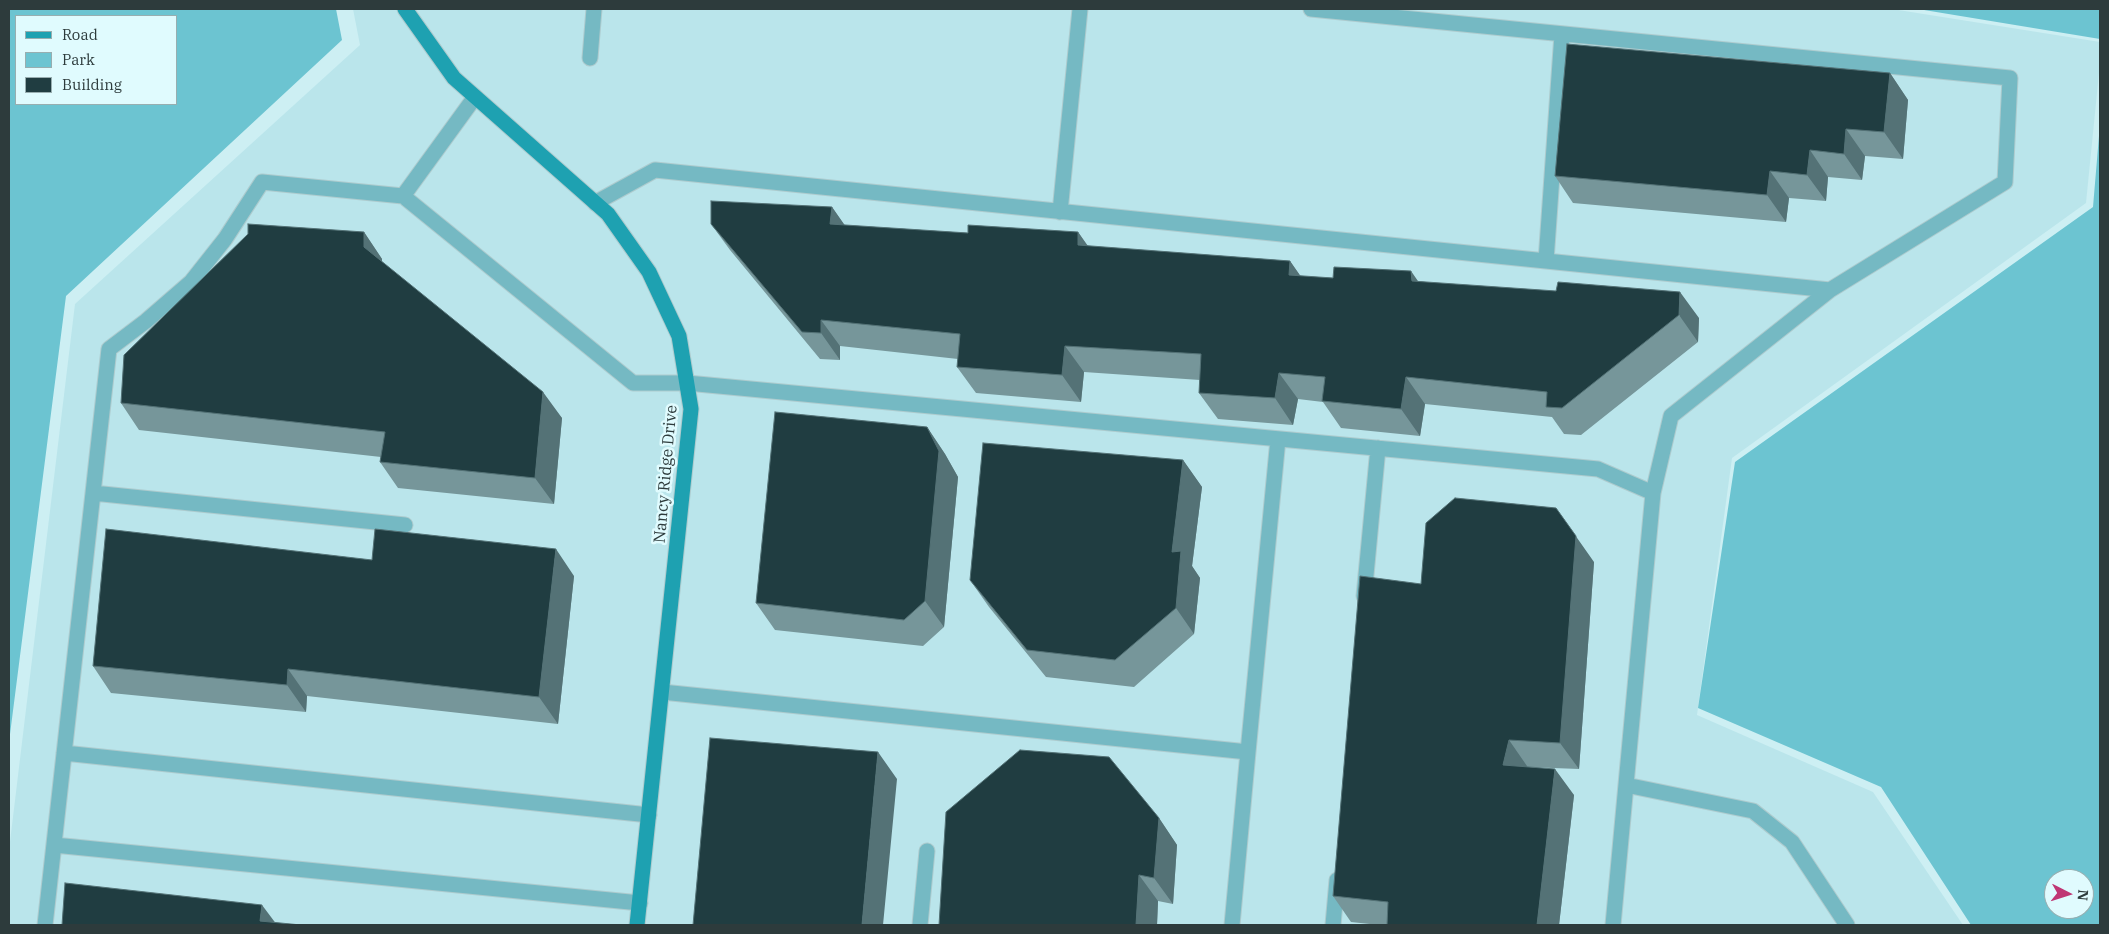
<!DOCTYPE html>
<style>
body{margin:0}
#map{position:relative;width:2109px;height:934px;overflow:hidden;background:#cdeff3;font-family:"IBM Plex Serif",serif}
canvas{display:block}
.frame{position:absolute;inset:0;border:10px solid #2d3b3c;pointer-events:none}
.legend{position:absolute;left:15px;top:15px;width:162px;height:90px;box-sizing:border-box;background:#e0fbfe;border:1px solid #98aeb0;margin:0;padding:6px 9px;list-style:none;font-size:15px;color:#2d3b3c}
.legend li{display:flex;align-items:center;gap:10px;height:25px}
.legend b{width:25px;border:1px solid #98aeb0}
.north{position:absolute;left:2044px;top:869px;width:50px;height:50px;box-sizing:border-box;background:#e0fbfe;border:1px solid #98aeb0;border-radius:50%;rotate:95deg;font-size:14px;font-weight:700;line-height:20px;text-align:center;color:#2d3b3c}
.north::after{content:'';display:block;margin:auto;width:18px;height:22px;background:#bf3774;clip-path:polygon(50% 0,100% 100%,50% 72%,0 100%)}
</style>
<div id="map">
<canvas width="2109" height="934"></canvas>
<div class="frame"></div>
<ul class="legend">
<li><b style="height:6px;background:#1ea1b1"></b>Road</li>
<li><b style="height:14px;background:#6cc4d1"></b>Park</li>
<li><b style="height:14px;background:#203d41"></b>Building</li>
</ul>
<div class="north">N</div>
</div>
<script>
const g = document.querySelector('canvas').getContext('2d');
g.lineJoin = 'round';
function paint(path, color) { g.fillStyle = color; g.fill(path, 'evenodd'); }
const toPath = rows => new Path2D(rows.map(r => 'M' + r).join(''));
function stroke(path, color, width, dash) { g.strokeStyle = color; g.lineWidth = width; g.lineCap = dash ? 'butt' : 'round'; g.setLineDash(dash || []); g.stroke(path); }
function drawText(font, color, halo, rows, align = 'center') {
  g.font = font + ' "IBM Plex Serif",serif'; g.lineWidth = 5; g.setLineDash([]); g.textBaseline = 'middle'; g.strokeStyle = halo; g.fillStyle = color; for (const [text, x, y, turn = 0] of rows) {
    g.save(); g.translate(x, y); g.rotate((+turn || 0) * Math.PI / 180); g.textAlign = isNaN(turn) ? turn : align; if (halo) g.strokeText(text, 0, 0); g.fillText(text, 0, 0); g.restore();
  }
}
const built = toPath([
 [353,9,1892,9,2100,42,2100,63,2086,203,1732,458,1697,715,1873,792,1963,925,9,925,9,850,75,304,360,45]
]);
const green = toPath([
 [9,9,336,9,342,40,66,296,9,742],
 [16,16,176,16,176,104,16,104],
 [1918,9,2100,9,2100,39],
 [2100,124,2100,925,1971,925,1881,787,1698,708,1735,462,2093,207],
 [2054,879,2084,879,2084,909,2054,909]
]);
const lane = toPath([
 [1311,9,2010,78,2005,182,1830,290,1671,416,1653,493,1613,925],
 [590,58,594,9],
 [403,196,633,383,687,383,1598,469,1653,493],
 [595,203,655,170,1830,290],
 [1060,212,1080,9],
 [1546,261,1562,34],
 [93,493,405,525],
 [1364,596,1378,448],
 [662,692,1248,752,1232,925],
 [1248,752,1278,439],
 [64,753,649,815],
 [1626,785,1753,811,1792,842,1847,925],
 [54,845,640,903],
 [45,925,109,349,146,321,191,282,225,239,262,182,403,196,475,97],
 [920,925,927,851],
 [1333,925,1337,880]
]);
const secondary = toPath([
 [405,9,454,78,608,214,649,272,679,336,691,409,637,925]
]);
const wall = toPath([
 [1890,73,1908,100,1903,159,1865,156,1862,180,1828,177,1826,201,1789,198,1786,222,1573,203,1555,176],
 [832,207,844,225,968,233,1078,232,1088,246,1290,261,1300,276,1333,278,1418,281,1699,318,1698,342,1581,435,1564,434,1552,417,1425,404,1420,436,1341,428,1323,402,1298,399,1293,425,1218,419,1199,393,1200,380,1084,372,1081,402,976,393,957,367,958,359,840,346,840,360,820,359,730,250,711,224],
 [364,232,382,259,382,262,562,418,554,504,398,488,380,462,381,457,139,430,121,403],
 [927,427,945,454,958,477,944,627,923,646,775,630,756,603],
 [1183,460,1202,487,1192,566,1200,578,1194,634,1134,687,1046,677,989,607,970,580],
 [372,560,574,576,558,724,307,696,306,712,111,693,93,666],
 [1594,562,1579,769,1527,767,1574,795,1559,925,1379,925,1351,922,1333,896,1421,584],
 [1159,818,1177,845,1173,904,1158,901,1157,925,939,925]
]);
const shadedWall = toPath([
 [1890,73,1908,100,1903,159,1884,132],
 [1846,129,1865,156,1862,180,1844,154],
 [1810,150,1828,177,1826,201,1807,175],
 [1770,171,1789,198,1786,222,1767,195],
 [832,207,851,234,830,224],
 [364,232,382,259,382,273,364,247],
 [1078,232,1096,258,1078,245],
 [1290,261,1309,288,1289,275],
 [1411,271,1429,297,1412,281],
 [1680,292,1699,318,1698,342,1679,315],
 [821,320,840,346,840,360,821,333],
 [1065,346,1084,372,1081,402,1062,375],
 [1279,373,1298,399,1293,425,1275,398],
 [1406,377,1425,404,1420,436,1401,409],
 [543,392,562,418,554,504,535,478],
 [927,427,945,454,958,477,944,627,925,601],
 [1183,460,1202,487,1192,566,1200,578,1194,634,1176,608,1172,552],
 [1556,508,1594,562,1579,769,1560,743],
 [556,549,574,576,558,724,539,697],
 [288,669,307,696,306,712,287,685],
 [1509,740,1527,766,1522,792,1503,765],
 [878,752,897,779,883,925,862,925],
 [1555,769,1574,795,1559,925,1537,925],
 [1159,818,1177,845,1173,904,1154,878],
 [1139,875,1158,901,1157,925,1136,925],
 [262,905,277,925,260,921]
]);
const building = toPath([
 [1567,44,1890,73,1884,132,1846,129,1844,154,1810,150,1807,175,1770,171,1767,195,1555,176,1567,44],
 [711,201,832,207,830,224,968,233,968,225,1078,232,1078,245,1290,261,1289,275,1333,278,1334,267,1411,271,1412,281,1556,291,1558,282,1680,292,1679,315,1562,408,1546,407,1547,392,1406,377,1401,409,1322,401,1325,377,1279,373,1275,398,1199,393,1201,354,1065,346,1062,375,957,367,960,334,821,320,821,333,802,332,711,224,711,201],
 [248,224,364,232,364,247,543,392,535,478,380,462,385,432,121,403,124,355,248,234,248,224],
 [775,412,927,427,939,451,925,601,904,620,756,603,775,412],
 [983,443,1183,460,1172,552,1181,551,1176,608,1115,660,1027,650,970,580,983,443],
 [1455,498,1556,508,1576,536,1560,743,1509,740,1503,765,1555,769,1537,925,1387,925,1388,902,1333,896,1360,576,1421,584,1426,523,1455,498],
 [106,529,372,560,375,529,556,549,539,697,288,669,287,685,93,666,106,529],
 [710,738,878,752,862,925,693,925,710,738],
 [1020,750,1109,757,1159,818,1154,878,1139,875,1136,925,939,925,946,812,1020,750],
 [65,883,262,905,260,921,301,925,62,925,65,883]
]);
const streetNames = [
 ["Nancy Ridge Drive",666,474,-85]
];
paint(built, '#bae5eb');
paint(green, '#6cc4d1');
stroke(lane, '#adcbce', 17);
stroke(secondary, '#adcbce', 17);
stroke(lane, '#75b9c3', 15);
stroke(secondary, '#1ea1b1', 15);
paint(wall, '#76969a');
paint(shadedWall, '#547276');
paint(building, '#203d41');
stroke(building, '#547276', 1);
drawText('16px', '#2d3b3c', '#e0fbfe', streetNames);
</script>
